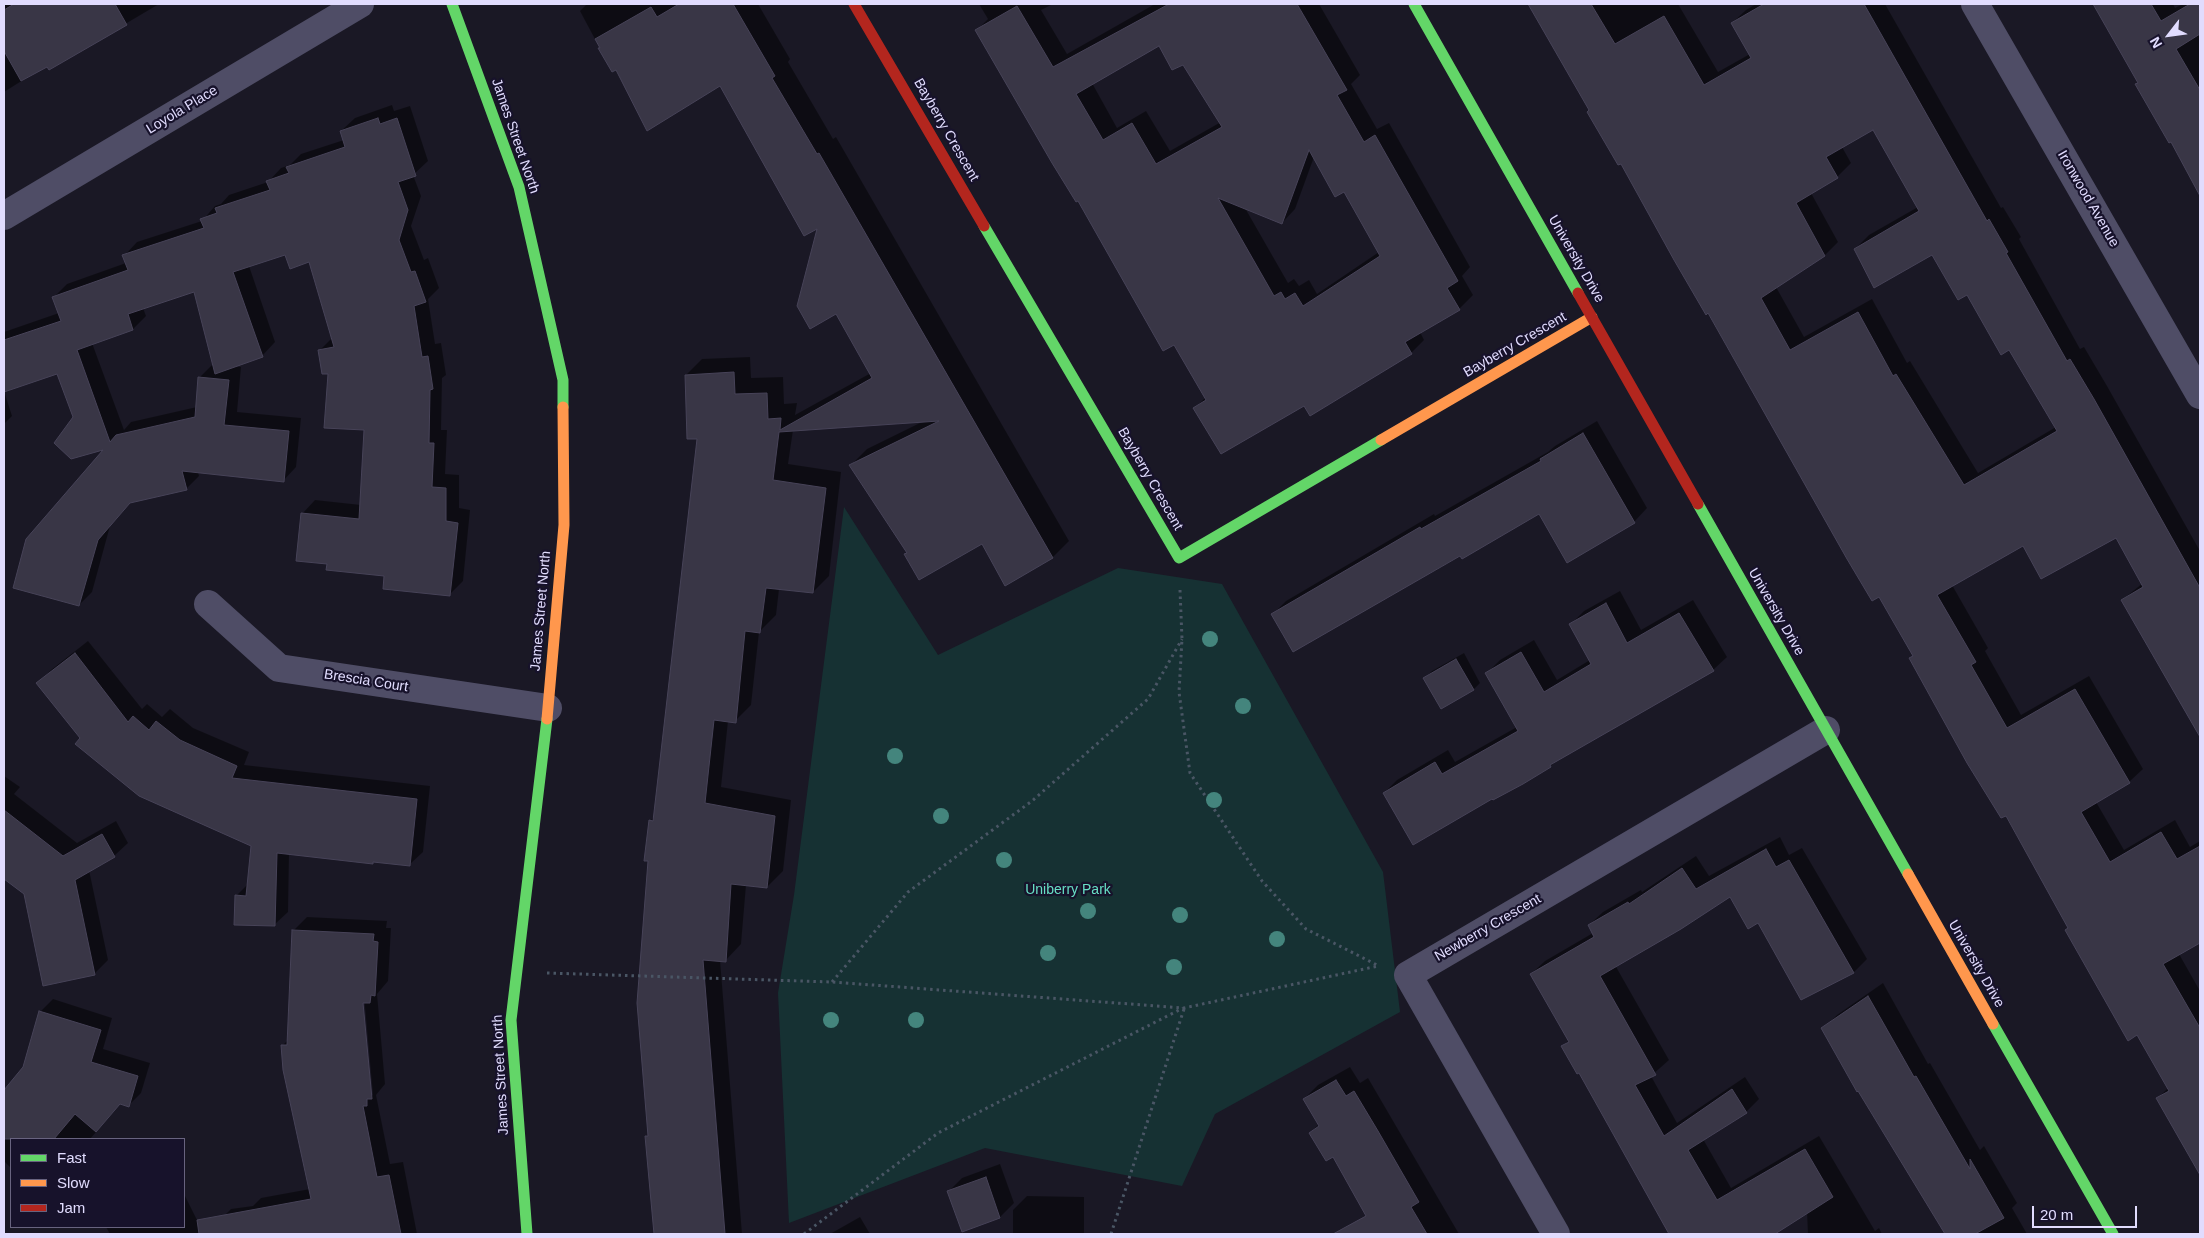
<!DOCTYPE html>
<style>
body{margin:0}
#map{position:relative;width:2204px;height:1238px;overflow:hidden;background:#1a1825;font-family:Helvetica,sans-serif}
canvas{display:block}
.frame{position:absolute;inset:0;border:5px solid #e1dcfe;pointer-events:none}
.legend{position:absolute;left:10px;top:1138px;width:175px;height:90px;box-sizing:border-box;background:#17122b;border:1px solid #68637f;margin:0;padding:6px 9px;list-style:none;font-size:15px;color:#e1dcfe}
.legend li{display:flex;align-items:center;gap:10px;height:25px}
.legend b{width:25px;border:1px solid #68637f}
.north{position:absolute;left:2144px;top:10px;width:50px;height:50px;-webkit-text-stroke:4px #17122b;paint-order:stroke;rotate:240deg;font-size:14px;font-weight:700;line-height:20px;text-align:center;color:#e1dcfe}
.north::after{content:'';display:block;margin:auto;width:18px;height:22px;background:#e1dcfe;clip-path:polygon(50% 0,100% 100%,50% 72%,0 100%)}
.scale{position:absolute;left:2032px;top:1206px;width:105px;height:22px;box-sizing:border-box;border:2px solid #e1dcfe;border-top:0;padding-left:6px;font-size:15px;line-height:18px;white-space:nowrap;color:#e1dcfe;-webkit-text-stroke:4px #17122b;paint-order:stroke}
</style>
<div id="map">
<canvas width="2204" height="1238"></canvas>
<div class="frame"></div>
<ul class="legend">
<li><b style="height:6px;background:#63d668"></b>Fast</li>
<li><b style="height:6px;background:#ff974d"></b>Slow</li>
<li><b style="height:6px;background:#b3261e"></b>Jam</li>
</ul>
<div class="north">N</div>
<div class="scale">20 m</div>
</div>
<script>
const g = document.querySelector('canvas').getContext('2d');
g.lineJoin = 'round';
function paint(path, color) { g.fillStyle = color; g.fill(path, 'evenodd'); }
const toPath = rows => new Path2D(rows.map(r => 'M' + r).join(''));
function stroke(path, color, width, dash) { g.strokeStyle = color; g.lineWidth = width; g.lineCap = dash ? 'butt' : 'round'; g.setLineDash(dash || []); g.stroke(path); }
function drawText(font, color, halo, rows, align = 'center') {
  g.font = font + ' Helvetica,sans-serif'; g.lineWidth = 4.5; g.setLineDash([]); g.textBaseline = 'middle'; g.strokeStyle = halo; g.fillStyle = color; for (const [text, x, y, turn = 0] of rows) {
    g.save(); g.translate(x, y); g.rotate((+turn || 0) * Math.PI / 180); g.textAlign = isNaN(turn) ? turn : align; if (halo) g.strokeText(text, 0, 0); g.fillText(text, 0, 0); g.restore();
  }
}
const green = toPath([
 [844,507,938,655,1118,568,1222,584,1383,872,1400,1012,1215,1114,1182,1186,985,1148,789,1223,778,993,794,895]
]);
const shadow = toPath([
 [7,4,159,4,49,69,47,65,4,92,4,5],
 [587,4,758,4,790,59,788,62,833,139,836,137,1069,541,1053,557,1006,584,982,543,906,554,908,552,851,465,867,449,924,421,793,430,788,464,841,472,829,576,813,592,779,589,776,615,759,632,751,705,735,721,728,721,721,787,791,800,783,871,767,887,746,885,741,944,725,961,720,960,742,1234,655,1234,646,1136,649,1134,650,821,655,816,698,438,686,375,702,359,750,357,751,378,783,377,784,404,797,403,795,415,871,373,819,226,720,85,616,68,612,71,580,11],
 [979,4,1053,4,1041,10,1067,54,1155,4,1319,4,1360,75,1351,84,1377,129,1389,123,1470,267,1462,276,1473,295,1459,309,1420,332,1424,340,1411,353,1304,404,1195,408,1206,397,1175,343,1078,199,977,30,988,19],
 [1160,44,1183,63,1221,122,1170,151,1146,111,1117,128,1092,83],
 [1314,157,1344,190,1379,252,1317,294,1309,280,1299,286,1294,279,1288,283,1245,208,1282,223,1295,209],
 [1530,4,1678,4,1718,72,1750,54,1732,23,1746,10,1756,4,1885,4,2001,208,2003,207,2021,237,2019,239,2080,349,2084,347,2107,386,2200,551,2200,735,2122,600,2143,583,2116,536,2023,545,1952,585,1988,648,1985,651,2021,715,2089,676,2143,769,2129,782,2096,802,2124,850,2175,820,2190,847,2200,841,2200,941,2179,954,2200,991,2200,1174,2158,1098,2169,1087,2138,1033,2069,927,1879,595,1872,600,1621,162,1619,163],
 [1873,129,1918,207,1869,235,1855,249,1933,253,1968,293,2010,348,2056,427,1978,473,1910,361,1907,363,1872,299,1804,337,1776,287,1825,255,1838,242,1811,193,1837,177,1851,163,1842,147],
 [2095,4,2173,4,2175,8,2183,4,2200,4,2200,194],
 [392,105,394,111,410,106,428,161,413,175,421,196,411,226,424,260,428,258,439,288,428,299,435,344,441,343,446,375,442,378,441,430,447,430,445,474,459,475,459,508,470,510,463,581,449,595,385,575,328,563,302,514,315,500,361,505,365,429,329,373,320,350,332,338,310,260,286,253,249,266,275,342,262,356,233,366,241,367,237,412,301,418,296,467,283,481,198,472,199,476,186,489,132,501,110,526,92,592,79,605,107,448,74,418,58,372,4,391,4,332,59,313,54,297,67,284,126,263,124,256,137,242,202,221,215,206,221,204,229,195,268,182,281,168,290,165,301,154,344,140,341,131,355,118],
 [195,291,213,364,199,378,197,407,131,422,124,430,92,343,133,329,146,316,143,308],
 [4,391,12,416,4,424],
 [1597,421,1647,508,1634,522,1539,512,1294,650,1273,614,1286,601,1434,514,1435,516,1548,452,1555,446],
 [1620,591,1641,630,1693,600,1727,657,1713,670,1557,760,1550,766,1384,793,1397,780,1448,750,1455,762,1517,727,1487,673,1500,660,1534,640,1557,680,1590,660,1571,624,1584,611],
 [88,641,142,709,147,704,162,717,170,709,193,728,249,752,244,765,430,786,423,852,409,865,289,853,288,912,274,925,236,896,249,883,253,845,82,738,38,684,51,670],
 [1464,653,1480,683,1474,689,1425,678,1432,671],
 [4,776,20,787,14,794,77,843,116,821,128,843,114,856,89,870,108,960,94,974,25,894,4,877],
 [1780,837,1789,855,1802,848,1867,959,1854,972,1802,999,1758,922,1731,895,1615,965,1669,1060,1651,1076,1677,1123,1745,1077,1759,1099,1746,1112,1703,1139,1731,1188,1819,1136,1875,1231,1879,1228,1882,1234,1808,1234,1807,1212,1772,1234,1672,1234,1580,1071,1563,1047,1569,1040,1531,974,1545,961,1593,933,1589,925,1603,912,1641,890,1642,892,1696,856,1709,876],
 [307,917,387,921,386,928,391,928,388,981,377,994,385,1084,376,1095,390,1164,403,1162,417,1234,220,1234,217,1223,231,1209,253,1206,261,1198,310,1189,282,1046,289,1039,293,931],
 [364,996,373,1095,370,1097,362,997],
 [1883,983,1928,1064,1930,1063,1980,1150,1984,1146,2017,1203,2012,1208,2027,1234,1945,1234,1823,1029,1837,1015],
 [53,999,112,1018,103,1049,150,1063,141,1093,128,1106,121,1103,90,1139,11,1139,11,1168,5,1162,4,1164,4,1092,24,1067,40,1012],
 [1350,1067,1360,1083,1368,1078,1459,1234,1383,1234,1333,1156,1310,1133,1319,1124,1304,1099,1318,1085],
 [1000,1164,1014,1203,1000,1217,948,1192,962,1178],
 [184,1194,204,1234,110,1234,106,1227,184,1227],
 [1027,1196,1084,1197,1084,1234,1013,1234,1013,1210],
 [860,1217,870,1234,829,1234,830,1234]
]);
const building = toPath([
 [14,4,115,4,127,25,49,70,47,67,21,81,4,51,4,10,14,4],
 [679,4,733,4,775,76,772,78,817,154,819,153,1053,558,1005,586,982,544,919,580,904,554,907,553,849,465,939,421,779,432,773,480,826,488,813,593,766,588,760,633,745,631,736,723,714,720,705,803,775,816,767,888,731,884,726,962,703,960,725,1234,654,1234,645,1136,648,1136,637,1003,648,861,644,861,649,820,653,821,697,439,687,439,685,375,734,372,735,394,767,393,768,419,781,418,780,430,872,378,836,314,810,329,797,306,817,229,804,236,720,86,647,131,616,70,612,72,598,48,600,48,595,39,651,7,657,17,679,4],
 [1169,4,1297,4,1347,90,1337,95,1364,142,1375,135,1458,281,1447,288,1460,310,1405,342,1412,354,1310,416,1304,406,1221,454,1193,408,1206,400,1174,345,1163,351,1078,201,1076,202,1052,163,975,30,1017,6,1053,67,1169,4],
 [1159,46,1172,70,1183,65,1222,127,1156,164,1132,123,1103,140,1076,94,1159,46],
 [1309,150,1335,197,1344,192,1380,256,1303,306,1295,293,1285,299,1281,292,1274,296,1218,198,1282,224,1309,150],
 [1528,4,1591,4,1615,44,1664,16,1704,85,1751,58,1731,23,1764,4,1864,4,1987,221,1989,219,2008,252,2006,253,2067,361,2070,359,2094,399,2200,588,2200,737,2121,600,2143,587,2116,538,2041,579,2023,546,1937,595,1976,662,1971,665,2007,728,2075,689,2130,783,2081,812,2110,862,2161,832,2177,859,2200,846,2200,943,2163,964,2200,1028,2200,1175,2156,1098,2169,1091,2137,1035,2128,1041,2065,930,2068,928,2006,816,2001,818,1967,763,1909,658,1913,656,1879,597,1872,601,1847,559,1708,313,1706,315,1674,260,1621,164,1618,165,1587,112,1589,110,1528,4],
 [1873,130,1919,211,1854,249,1874,288,1932,255,1958,300,1967,295,2001,355,2009,350,2057,431,1964,485,1896,374,1893,376,1858,312,1790,350,1761,298,1825,256,1796,203,1838,178,1826,157,1873,130],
 [2093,4,2151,4,2161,21,2190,4,2200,4,2200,34,2176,49,2200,90,2200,196,2171,142,2169,143,2135,84,2138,83,2093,4],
 [378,118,380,124,397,118,416,176,398,182,408,210,399,240,411,272,415,271,426,302,414,306,422,357,428,356,433,389,430,390,429,443,434,443,432,487,446,488,446,521,458,523,450,596,383,589,384,576,326,570,327,564,296,561,301,513,359,519,364,430,324,428,328,374,322,374,318,350,334,347,309,262,290,269,285,255,233,272,263,357,215,374,194,292,128,314,133,330,77,350,110,442,116,435,195,417,198,377,229,380,224,425,289,431,284,482,182,471,187,490,130,503,98,540,79,606,13,588,26,539,103,450,71,459,54,443,73,417,57,374,4,392,4,340,61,321,52,297,128,270,122,255,204,228,200,219,217,213,215,208,270,190,266,181,289,173,286,167,345,147,340,131,378,118],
 [1583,433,1635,523,1567,563,1539,514,1462,559,1460,556,1293,652,1271,614,1420,527,1421,529,1541,461,1540,459,1583,433],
 [1606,603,1627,643,1679,613,1714,671,1550,765,1551,767,1523,784,1493,800,1492,799,1413,845,1383,793,1435,762,1442,774,1518,731,1485,673,1521,652,1544,692,1591,664,1569,624,1606,603],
 [75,653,128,722,133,716,149,730,156,721,180,740,237,766,232,778,417,799,410,866,373,862,373,864,277,853,275,926,234,925,235,895,246,896,251,846,139,796,75,744,80,738,36,683,75,653],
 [1456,659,1474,690,1441,709,1423,678,1456,659],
 [4,810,63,856,102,834,115,857,75,880,95,975,43,986,24,894,4,879,4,810],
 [1766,849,1776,867,1789,860,1854,973,1801,1000,1758,923,1748,929,1730,897,1681,929,1600,976,1656,1075,1635,1085,1664,1136,1732,1089,1747,1113,1688,1150,1717,1200,1805,1149,1833,1197,1775,1234,1669,1234,1579,1073,1577,1074,1561,1046,1569,1042,1530,974,1594,937,1588,925,1628,902,1629,904,1682,868,1696,889,1766,849],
 [292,930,374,934,373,941,378,942,375,996,371,995,370,1003,363,1003,372,1099,367,1099,367,1106,363,1106,377,1177,389,1175,401,1234,199,1234,197,1220,311,1199,283,1070,281,1045,287,1045,292,930],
 [1868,996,1914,1077,1916,1076,1970,1169,1970,1159,2004,1218,1975,1234,1945,1234,1858,1091,1857,1092,1821,1028,1868,996],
 [39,1011,101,1030,91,1062,138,1076,129,1107,120,1104,96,1132,75,1114,54,1139,4,1139,4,1090,23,1067,39,1011],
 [1336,1080,1346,1096,1354,1091,1378,1131,1419,1202,1411,1207,1427,1234,1333,1234,1366,1216,1333,1157,1326,1161,1309,1133,1319,1126,1303,1099,1336,1080],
 [986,1177,1000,1218,962,1232,947,1191,986,1177]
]);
const path = toPath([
 [1180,590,1182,639,1179,692,1190,773,1262,881,1306,929,1377,965],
 [547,973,832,982,1184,1008,1378,966],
 [832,982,908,892,1032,801,1148,699,1182,639],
 [804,1234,938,1133,1183,1008],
 [1111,1234,1184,1009]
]);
const street = toPath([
 [1975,4,2200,395],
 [4,216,360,4],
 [208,604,279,668,548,708],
 [1556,1234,1408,975,1826,730]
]);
const fast = toPath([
 [452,4,519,187,563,380,563,407],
 [1414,4,1578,293],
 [984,226,1179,558,1381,440],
 [1698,504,1908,874],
 [1993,1024,2113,1234],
 [527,1234,511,1020,547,719]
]);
const slow = toPath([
 [1381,440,1592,317],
 [547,719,564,525,563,407],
 [1908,874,1993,1024]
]);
const jam = toPath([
 [854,4,984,226],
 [1578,293,1698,504]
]);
const trees = [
 [1210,639],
 [1243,706],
 [895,756],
 [1214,800],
 [941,816],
 [1004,860],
 [1088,911],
 [1180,915],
 [1277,939],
 [1048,953],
 [1174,967],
 [831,1020],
 [916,1020]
];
const streetNames = [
 ["Loyola Place",182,110,-31],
 ["Bayberry Crescent",946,130,60],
 ["James Street North",515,136,71],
 ["Ironwood Avenue",2088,199,60],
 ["University Drive",1576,259,60],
 ["Bayberry Crescent",1515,345,-30],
 ["Bayberry Crescent",1150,479,60],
 ["James Street North",541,611,-85],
 ["University Drive",1776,612,60],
 ["Brescia Court",366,681,9],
 ["Newberry Crescent",1488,928,-30],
 ["University Drive",1976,964,60],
 ["James Street North",501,1075,-93]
];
const parkNames = [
 ["Uniberry Park",1068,890]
];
paint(green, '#163133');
paint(shadow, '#0007');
paint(building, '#393646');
stroke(building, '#474358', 1);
stroke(path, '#4a5665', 3, [2.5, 4]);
stroke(street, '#4f4d66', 28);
stroke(fast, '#63d668', 11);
stroke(slow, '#ff974d', 11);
stroke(jam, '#b3261e', 11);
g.fillStyle = '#44857d';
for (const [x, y] of trees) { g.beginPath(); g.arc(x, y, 8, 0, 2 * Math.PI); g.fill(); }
drawText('14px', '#e1dcfe', '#17122b', streetNames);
drawText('14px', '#67dfc5', '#17122b', parkNames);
</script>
